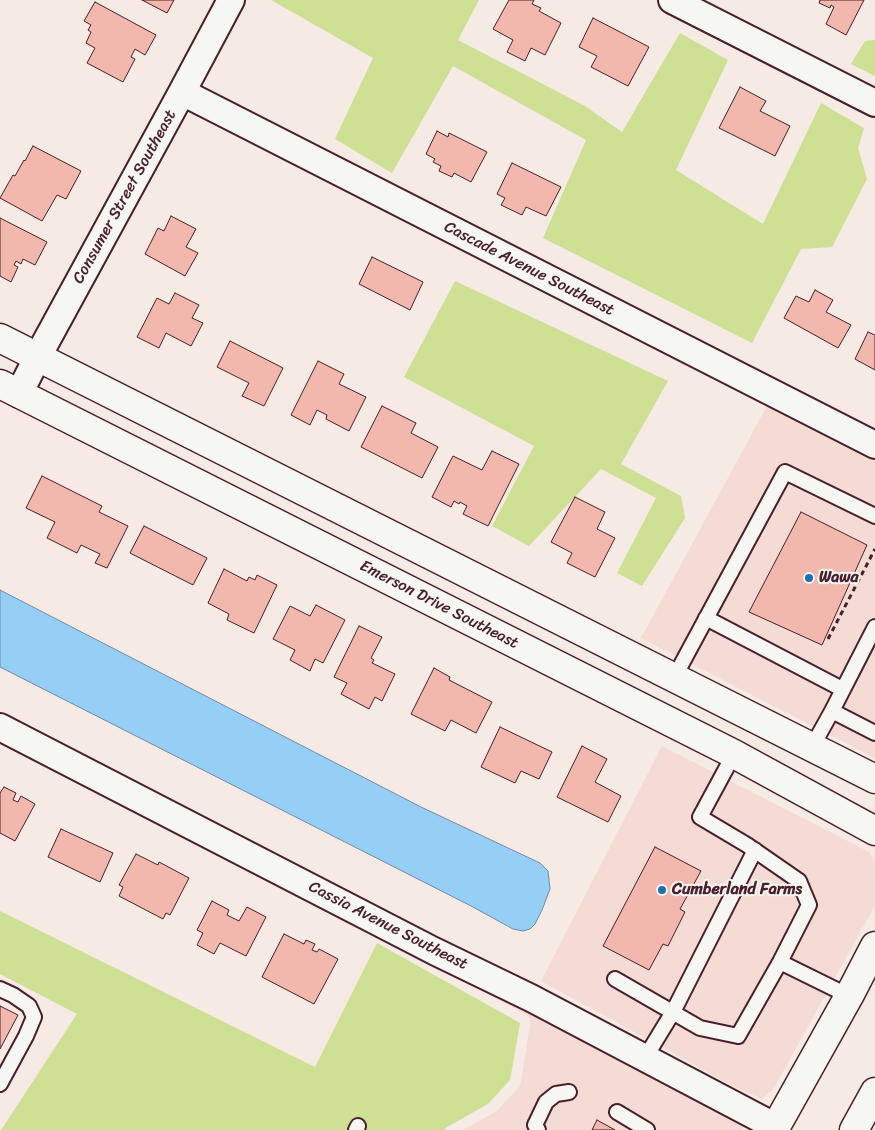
<!DOCTYPE html>
<style>
body{margin:0}
canvas{display:block;background:#f5eae4}
</style>
<canvas width="875" height="1130"></canvas>
<script>
const g = document.querySelector('canvas').getContext('2d');
g.lineJoin = 'round';
function paint(path, color) { g.fillStyle = color; g.fill(path, 'evenodd'); }
const toPath = rows => new Path2D(rows.map(r => 'M' + r).join(''));
function stroke(path, color, width, dash) { g.strokeStyle = color; g.lineWidth = width; g.lineCap = dash ? 'butt' : 'round'; g.setLineDash(dash || []); g.stroke(path); }
function drawText(font, color, halo, rows, align = 'center') {
  g.font = font + ' Sriracha,sans-serif'; g.lineWidth = 4; g.setLineDash([]); g.textBaseline = 'middle'; g.strokeStyle = halo; g.fillStyle = color; for (const [text, x, y, turn = 0] of rows) {
    g.save(); g.translate(x, y); g.rotate((+turn || 0) * Math.PI / 180); g.textAlign = isNaN(turn) ? turn : align; if (halo) g.strokeText(text, 0, 0); g.fillText(text, 0, 0); g.restore();
  }
}
const built = toPath([
 [767,406,875,460,875,758,641,638],
 [662,746,869,852,875,861,874,907,774,1088,762,1099,733,1086,541,981],
 [480,987,745,1125,742,1130,463,1130,497,1111,519,1087,521,1082,530,1025,530,1019,525,1014,481,990,482,988]
]);
const green = toPath([
 [271,0,479,0,458,40,585,106,622,132,680,33,728,60,676,170,763,224,821,103,864,128,858,148,867,179,832,247,801,249,752,343,543,238,586,140,453,66,392,173,335,139,373,58],
 [875,40,875,76,851,64,865,41],
 [455,281,668,381,621,464,681,496,685,518,642,586,617,573,656,498,601,469,529,546,492,526,534,446,404,377],
 [0,911,315,1067,377,943,520,1023,510,1080,488,1104,447,1127,444,1130,1,1130,77,1014,0,974]
]);
const water = toPath([
 [0,590,421,807,540,863,548,871,550,889,542,910,535,924,530,929,523,931,513,929,471,906,0,667,0,590]
]);
const building = toPath([
 [142,0,174,0,167,13,142,0],
 [509,0,534,0,532,4,541,8,539,11,561,23,545,55,531,48,525,61,507,52,513,40,493,29,509,0],
 [820,0,864,0,846,35,826,24,834,7,831,5,830,8,819,3,820,0],
 [95,2,156,35,145,55,135,49,131,57,135,59,123,82,87,63,95,48,86,43,91,32,88,30,91,25,84,21,95,2],
 [593,18,649,47,628,86,591,67,597,56,579,47,593,18],
 [740,87,766,101,760,111,790,126,775,156,719,128,740,87],
 [437,131,448,137,449,133,487,152,471,182,454,173,452,177,439,171,441,166,433,162,435,159,426,154,437,131],
 [33,146,81,171,66,199,57,195,42,221,0,198,13,175,15,176,24,160,25,161,33,146],
 [512,163,561,187,546,216,526,207,522,215,501,205,505,198,497,194,512,163],
 [171,216,196,229,186,247,198,253,185,276,145,254,158,228,164,231,171,216],
 [0,218,47,242,35,265,23,259,21,264,16,261,14,265,18,267,11,282,0,276,0,218],
 [372,257,423,282,410,310,359,284,372,257],
 [815,290,833,300,826,312,851,325,838,348,784,318,796,296,809,302,815,290],
 [175,293,199,305,192,318,203,323,191,346,166,333,159,348,137,337,157,298,169,304,175,293],
 [868,332,875,335,875,370,855,359,868,332],
 [230,341,283,368,264,406,242,396,249,383,217,367,230,341],
 [318,361,344,374,339,384,366,397,349,431,326,419,327,415,317,410,310,425,291,415,318,361],
 [382,406,416,423,411,433,438,447,422,478,361,447,382,406],
 [492,451,519,464,488,526,463,514,467,506,460,502,459,504,454,501,451,507,432,497,453,456,482,470,492,451],
 [42,476,102,506,99,512,128,526,107,568,95,563,100,554,81,545,77,553,47,538,55,522,26,508,42,476],
 [575,497,605,512,597,529,615,538,595,577,567,563,572,553,551,542,575,497],
 [801,512,867,545,822,645,749,612,801,512],
 [144,526,207,558,193,585,130,553,144,526],
 [224,569,247,581,249,577,255,580,257,575,277,585,254,633,227,620,229,614,208,603,224,569],
 [316,605,345,620,323,663,315,659,310,671,290,660,295,650,273,639,290,606,310,616,316,605],
 [359,626,382,637,371,658,374,660,372,663,395,674,382,701,375,697,369,709,341,694,347,683,334,677,359,626],
 [434,668,450,677,449,680,492,702,476,733,451,720,445,731,411,714,434,668],
 [500,727,552,752,539,779,521,771,515,783,481,767,500,727],
 [582,746,607,759,595,782,621,796,608,822,557,797,582,746],
 [4,787,16,793,13,800,18,802,21,796,35,804,15,841,0,833,0,793,4,787],
 [61,829,113,853,100,882,48,857,61,829],
 [655,847,701,871,680,909,685,912,668,946,663,944,649,970,603,946,655,847],
 [136,854,158,865,159,862,189,878,170,915,166,913,163,919,119,896,123,887,119,885,136,854],
 [212,901,229,910,227,915,239,921,247,907,266,917,246,956,220,943,214,954,197,945,203,933,197,930,212,901],
 [284,934,304,944,306,940,315,944,312,950,317,952,319,949,338,959,314,1004,262,977,284,934],
 [0,1006,18,1015,0,1049,0,1006],
 [597,1120,615,1130,592,1130,597,1120]
]);
const path = toPath([
 [828,639,875,549]
]);
const lane = toPath([
 [706,618,842,689],
 [674,678,785,472,875,516],
 [832,711,875,733],
 [812,747,832,711,875,627],
 [780,962,849,996],
 [615,979,700,1028,738,1036,780,962,809,905,799,881,747,845,700,817,734,754],
 [0,989,13,995,29,1006,34,1017,26,1036,0,1084],
 [645,1058,673,1012,755,850],
 [617,1112,647,1130],
 [356,1130,358,1126],
 [538,1130,535,1125,546,1102,556,1094,569,1092]
]);
const street = toPath([
 [672,0,875,103],
 [182,92,875,445],
 [19,394,37,358,182,92,231,0],
 [0,727,434,951,531,998,776,1127]
]);
const secondary = toPath([
 [0,338,875,779],
 [0,384,734,754,875,831],
 [774,1130,849,996,875,946],
 [854,1130,875,1092]
]);
const markers = [
 [809,578,5,"#1f6fb2"],
 [662,890,5,"#1f6fb2"]
];
const streetNames = [
 ["Consumer Street Southeast",125,197,-61],
 ["Cascade Avenue Southeast",529,269,27],
 ["Emerson Drive Southeast",439,605,27],
 ["Cassia Avenue Southeast",388,926,27]
];
const poiNames = [
 ["Wawa",819,578],
 ["Cumberland Farms",672,890]
];
paint(built, '#f4dbd4');
paint(green, '#cde094');
paint(water, '#95cff5');
stroke(water, '#7789a4', 1);
paint(building, '#f2b8ad');
stroke(building, '#4a1f2b', 1);
stroke(lane, '#4a1f2b', 18);
stroke(street, '#4a1f2b', 30);
stroke(secondary, '#4a1f2b', 31);
stroke(path, '#4a1f2b', 3, [5, 4]);
stroke(lane, '#f6f6f2', 14);
stroke(street, '#f6f6f2', 26);
stroke(secondary, '#f6f6f2', 28);
for (const [x, y, r, color] of markers) { const dot = new Path2D(); dot.arc(x, y, r, 0, 2 * Math.PI); g.fillStyle = color; g.fill(dot); stroke(dot, '#f6f6f2', 2); }
drawText('16px', '#4a1f2b', '#f6f6f2', streetNames);
drawText('bold 16px', '#4a1f2b', '#f6f6f2', poiNames, 'left');
</script>
